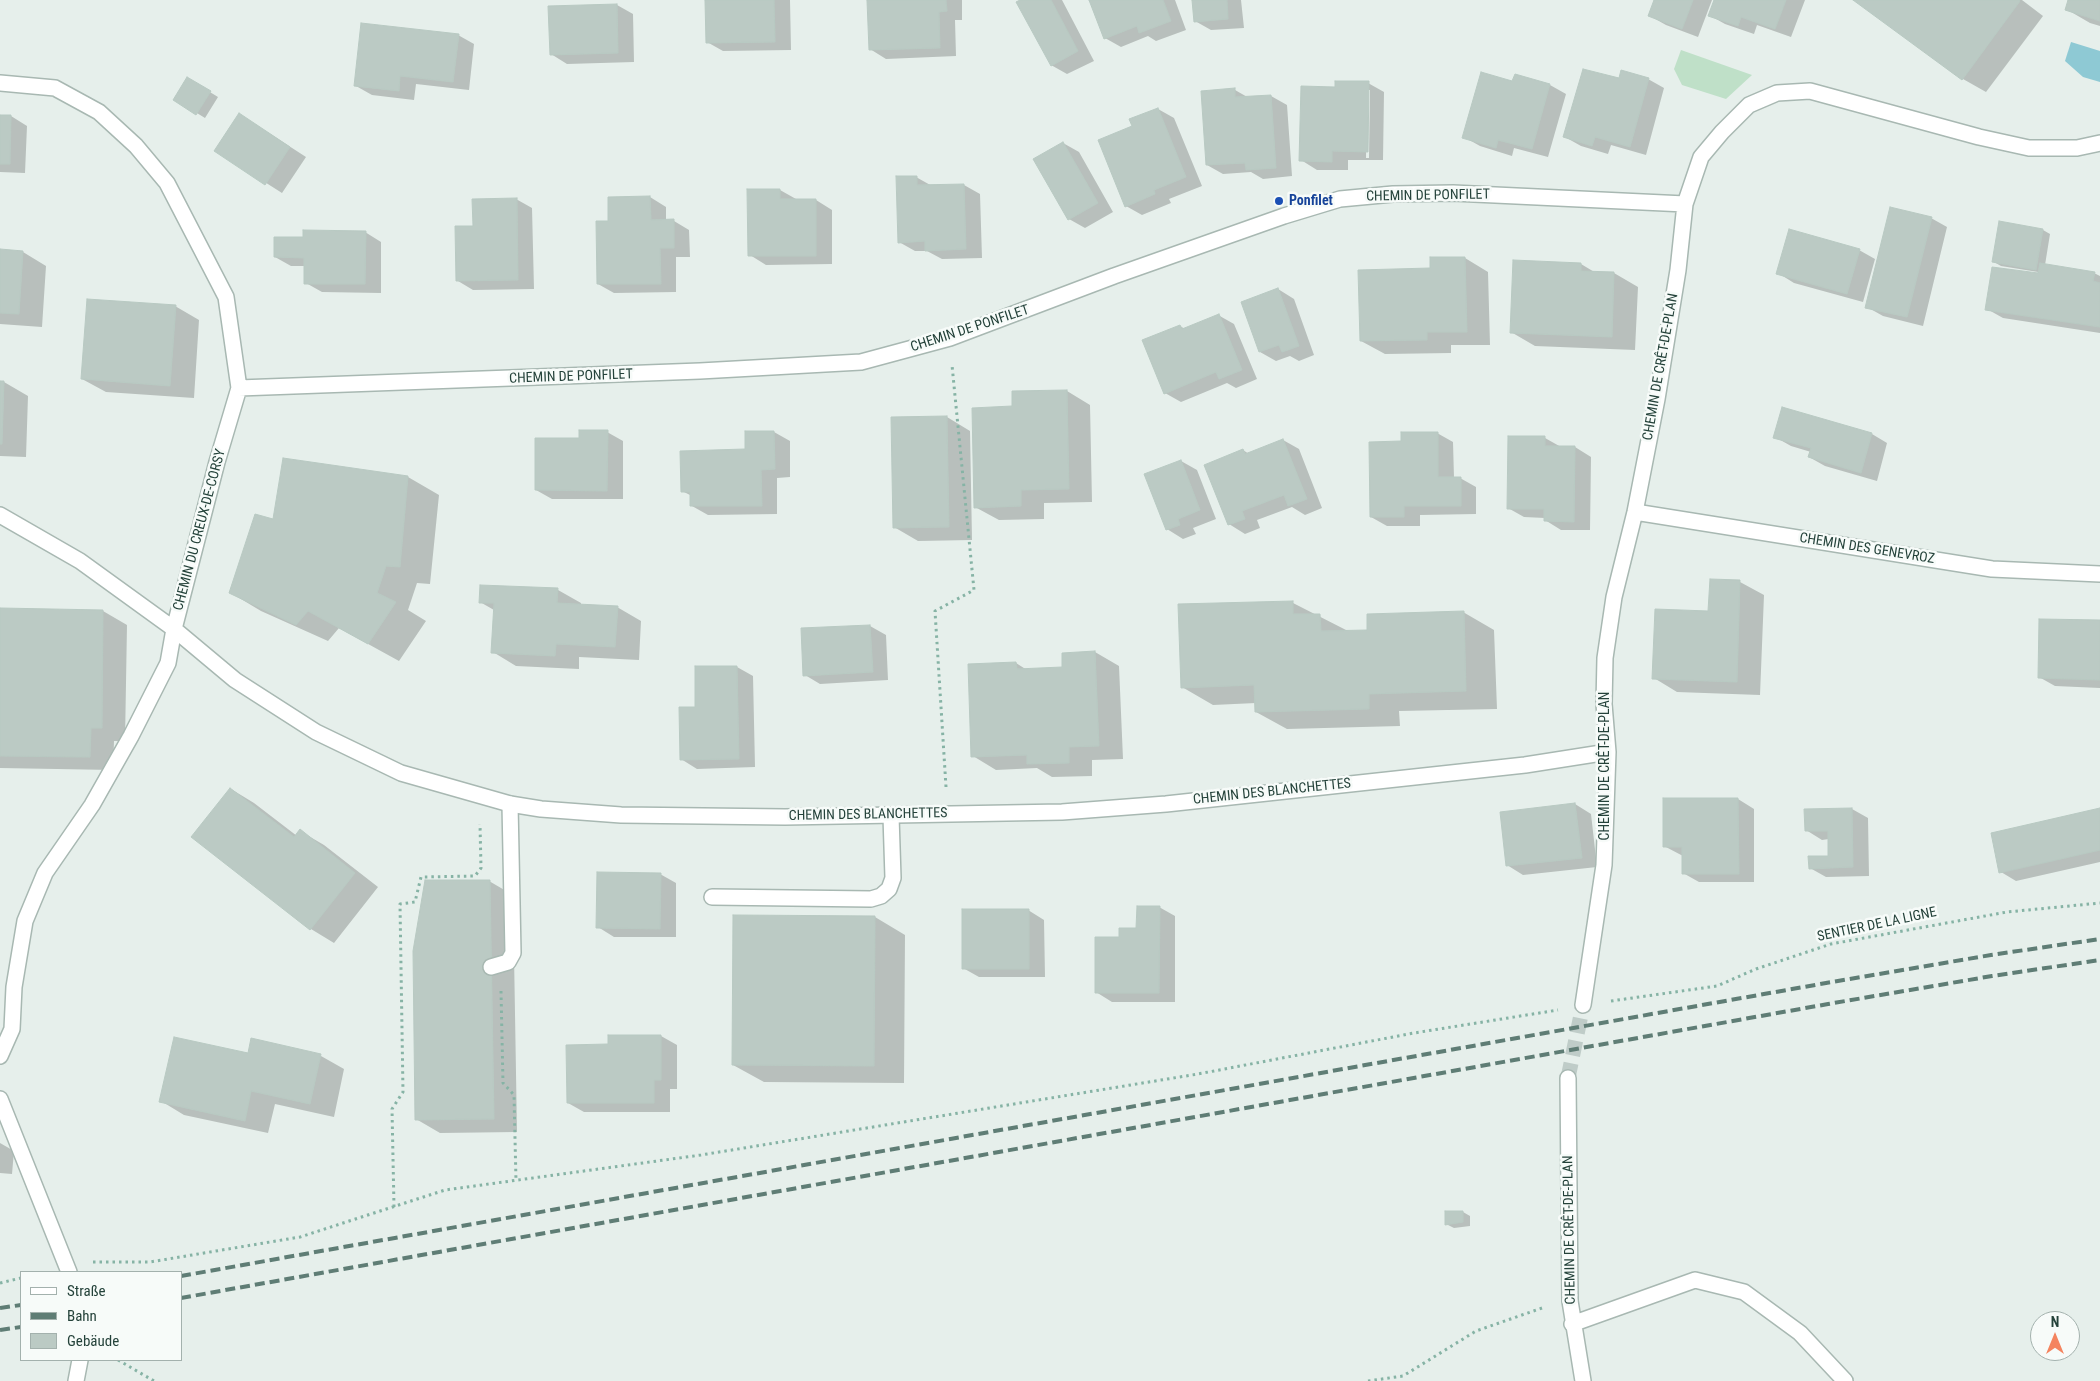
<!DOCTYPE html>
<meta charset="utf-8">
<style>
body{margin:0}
#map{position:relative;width:2100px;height:1381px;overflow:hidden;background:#e6efeb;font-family:"Roboto Condensed",sans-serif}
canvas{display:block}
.legend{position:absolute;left:20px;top:1271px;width:162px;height:90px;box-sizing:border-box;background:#f7fbf9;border:1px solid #a3b1ad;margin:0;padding:6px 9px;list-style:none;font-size:15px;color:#24423a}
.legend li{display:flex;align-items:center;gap:10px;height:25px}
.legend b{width:25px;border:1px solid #a3b1ad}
.north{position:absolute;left:2030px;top:1311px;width:50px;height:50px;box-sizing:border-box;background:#f7fbf9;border:1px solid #a3b1ad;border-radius:50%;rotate:0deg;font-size:14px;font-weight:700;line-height:20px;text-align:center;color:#24423a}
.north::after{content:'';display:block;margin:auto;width:18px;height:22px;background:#f4845f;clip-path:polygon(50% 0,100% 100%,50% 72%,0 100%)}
</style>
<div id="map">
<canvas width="2100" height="1381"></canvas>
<ul class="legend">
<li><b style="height:6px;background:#fff"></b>Straße</li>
<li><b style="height:6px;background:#5f7d75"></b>Bahn</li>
<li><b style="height:14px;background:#bbcac4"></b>Gebäude</li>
</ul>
<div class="north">N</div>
</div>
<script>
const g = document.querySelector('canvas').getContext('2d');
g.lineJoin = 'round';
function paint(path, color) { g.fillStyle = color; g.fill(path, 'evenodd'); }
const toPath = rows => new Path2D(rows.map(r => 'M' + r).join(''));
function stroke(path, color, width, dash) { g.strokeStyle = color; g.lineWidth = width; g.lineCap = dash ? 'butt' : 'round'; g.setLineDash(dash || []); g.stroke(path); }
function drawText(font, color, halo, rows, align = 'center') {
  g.font = font + ' "Roboto Condensed",sans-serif'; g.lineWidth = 5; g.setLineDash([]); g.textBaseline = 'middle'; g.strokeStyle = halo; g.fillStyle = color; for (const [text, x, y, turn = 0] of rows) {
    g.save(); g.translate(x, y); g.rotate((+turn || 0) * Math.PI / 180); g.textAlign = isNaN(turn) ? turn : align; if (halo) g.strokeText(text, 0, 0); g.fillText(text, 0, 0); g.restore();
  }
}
const green = toPath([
 [1681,50,1752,75,1726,99,1682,85,1674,69]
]);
const water = toPath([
 [2071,42,2100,51,2100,82,2083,77,2065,61]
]);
const shadow = toPath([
 [706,0,790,0,791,50,723,51,707,42],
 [868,0,962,0,962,20,955,20,956,56,886,59,870,49],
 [1022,0,1062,0,1094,61,1067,74,1051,65],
 [1090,0,1175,0,1186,30,1156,41,1148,36,1121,47,1105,38],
 [1193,0,1241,0,1244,28,1211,30,1195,21],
 [1656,0,1712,0,1698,37,1666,25,1650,16],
 [1715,0,1805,0,1791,37,1757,25,1754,34,1725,24,1709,15],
 [1856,0,2022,0,2043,16,1986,92,1963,79],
 [2069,0,2100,0,2100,26,2090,23,2066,9],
 [617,5,633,14,634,62,567,64,551,54],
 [458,35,474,44,469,90,416,84,414,100,372,95,356,86],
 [1516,75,1550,85,1566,94,1548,157,1514,148,1512,156,1480,146,1464,137,1513,83],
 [187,78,218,97,205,118,174,99],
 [1648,79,1664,88,1646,155,1611,145,1608,154,1581,146,1565,137,1620,80],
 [1368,83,1384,92,1383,160,1348,160,1348,170,1317,170,1301,160,1336,88],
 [1367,90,1370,90,1369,158,1366,158],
 [1235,90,1249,98,1271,96,1287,105,1292,176,1263,179,1251,172,1223,174,1207,165],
 [1158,109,1174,118,1202,186,1169,199,1171,203,1142,215,1126,206,1134,127],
 [0,116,11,116,27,126,25,173,0,172],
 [255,124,306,157,282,193,216,151],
 [1063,143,1079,152,1113,212,1085,228,1069,219],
 [916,177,932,186,964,185,980,194,982,258,942,259,927,251,915,251,899,242],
 [780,190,796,199,816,200,832,210,832,264,766,265,750,255],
 [650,197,666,207,666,221,674,221,689,230,690,257,676,257,676,292,614,293,598,284,609,222],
 [516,199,532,208,534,289,473,290,458,281,474,227],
 [1931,218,1947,227,1923,326,1883,316,1867,307],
 [2043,230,2050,234,2045,265,2094,273,2100,276,2100,333,2003,318,1987,309,2037,275,2038,272,2001,266,1994,262],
 [365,232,381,242,381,293,322,292,306,283,306,266,291,266,275,257,304,238],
 [0,250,23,252,46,266,42,327,0,324],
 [1859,250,1875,259,1863,302,1794,283,1778,273],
 [1465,258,1488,272,1490,345,1451,345,1451,353,1385,354,1361,341,1431,270],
 [1581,264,1596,273,1614,273,1638,287,1635,350,1535,346,1511,332],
 [1278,289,1294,299,1314,355,1299,361,1290,356,1276,361,1260,352],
 [175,306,199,320,194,398,106,392,82,379],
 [1218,315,1234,324,1257,379,1236,388,1227,383,1181,402,1165,393,1180,326,1185,329],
 [0,382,4,382,28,396,26,457,0,456],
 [1067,391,1090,405,1092,502,1044,503,1044,519,999,520,975,507,1014,408],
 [947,417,970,431,972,540,918,541,894,527],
 [607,432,623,441,623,499,552,499,536,490],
 [774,432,790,441,790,477,777,478,777,514,708,515,692,506,692,496,682,491],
 [1437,433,1453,442,1454,478,1460,478,1476,487,1476,514,1420,515,1420,526,1387,526,1371,517,1402,443],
 [1872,434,1887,443,1877,481,1825,466,1809,457,1811,452,1791,446,1775,437],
 [1545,438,1561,447,1575,447,1591,457,1590,530,1561,530,1545,520,1545,518,1524,517,1508,508],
 [1283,440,1299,449,1322,508,1305,515,1292,507,1257,520,1260,528,1245,534,1229,524,1243,450,1249,454],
 [284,460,408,477,439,495,430,584,417,583,408,610,426,621,399,661,339,628,328,641,261,611,231,593,274,521],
 [1181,461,1197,470,1216,519,1193,528,1196,534,1183,539,1167,529],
 [1711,581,1740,582,1764,595,1760,695,1677,692,1654,678,1709,612],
 [558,590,581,603,581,605,617,607,641,621,639,660,579,657,579,669,516,666,493,652,494,610,480,602],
 [1293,603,1348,631,1368,631,1463,612,1494,630,1497,709,1399,711,1400,726,1287,729,1256,712,1256,703,1213,705,1182,687,1180,606],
 [0,610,103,611,127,625,125,741,114,741,113,770,0,768],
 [2100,621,2100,688,2055,686,2039,677],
 [870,626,886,635,888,680,820,684,805,675],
 [1095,652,1119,666,1123,759,1092,760,1092,776,1052,777,1037,768,996,770,973,756,1016,663,1027,670,1064,668,1063,654],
 [737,667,753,676,755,767,697,769,681,759,697,709],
 [231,789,254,803,297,836,300,831,324,845,378,887,334,943,311,929],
 [1738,799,1754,809,1754,882,1699,882,1683,873,1683,856,1664,846],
 [1575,804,1591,814,1597,867,1523,875,1507,865],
 [1852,809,1868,818,1869,876,1826,877,1810,868,1830,858,1829,839,1822,840,1806,830],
 [2100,810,2100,862,2016,881,2001,872],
 [660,874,676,883,676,937,614,937,598,927],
 [489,881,513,895,517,1132,440,1133,416,1119],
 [1159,907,1175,916,1175,1002,1112,1002,1096,992,1120,939,1138,929],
 [1028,910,1044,920,1045,977,979,977,963,968],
 [875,917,905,935,904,1083,764,1082,733,1065],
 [661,1036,677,1045,677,1089,670,1089,670,1112,584,1112,568,1103,609,1045],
 [252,1040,321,1056,344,1069,334,1117,275,1104,268,1133,184,1115,161,1101,249,1055],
 [0,1143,14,1151,12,1174,0,1173],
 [1463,1212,1470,1216,1470,1226,1454,1228,1446,1224]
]);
const building = toPath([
 [705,0,774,0,775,42,706,43,705,0],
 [867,0,946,0,947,11,939,12,940,48,869,50,867,0],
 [1020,0,1051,0,1078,51,1051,66,1016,2,1020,0],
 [1089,0,1163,0,1171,21,1139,33,1137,26,1104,39,1089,0],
 [1192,0,1227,0,1228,19,1194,22,1192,0],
 [1654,0,1693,0,1682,29,1648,16,1654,0],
 [1714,0,1786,0,1775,29,1741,17,1738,26,1708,16,1714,0],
 [1853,0,2019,0,2020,1,1962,80,1853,0],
 [2068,0,2100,0,2100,21,2065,10,2068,0],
 [617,4,618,53,550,55,548,6,617,4],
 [361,23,459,34,453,82,400,76,399,91,354,86,361,23],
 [1583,69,1619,78,1621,70,1649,78,1630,147,1595,137,1592,146,1563,137,1583,69],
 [1481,72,1512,81,1515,74,1550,84,1532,149,1498,140,1496,148,1462,138,1481,72],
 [187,77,211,91,196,115,173,100,187,77],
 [1335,81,1369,81,1368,152,1332,151,1332,162,1299,161,1301,86,1335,87,1335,81],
 [1235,88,1235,97,1271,95,1276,168,1246,170,1245,163,1206,165,1201,91,1235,88],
 [1158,108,1186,177,1154,190,1155,194,1125,207,1098,140,1132,126,1129,119,1158,108],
 [239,113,290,147,265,185,214,151,239,113],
 [0,115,11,115,10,164,0,164,0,115],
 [1063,142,1098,203,1068,220,1033,159,1063,142],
 [896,176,917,176,917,185,964,184,966,249,925,251,925,241,898,243,896,176],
 [747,189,780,189,780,199,816,199,816,256,748,256,747,189],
 [650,196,651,220,674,219,674,248,660,248,661,284,597,284,596,221,608,221,608,197,650,196],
 [517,198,518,280,456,281,455,226,473,226,472,199,517,198],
 [1890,207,1932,217,1907,317,1865,308,1890,207],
 [1999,221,2043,229,2036,270,1992,262,1999,221],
 [1789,229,1860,249,1847,294,1776,274,1789,229],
 [303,230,366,231,365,284,304,284,304,258,274,257,274,237,303,237,303,230],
 [0,249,23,251,19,314,0,313,0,249],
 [1430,257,1465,257,1467,332,1427,332,1427,340,1360,341,1358,270,1430,268,1430,257],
 [1513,260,1581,263,1581,271,1614,272,1612,337,1510,333,1513,260],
 [2040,263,2095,272,2093,281,2100,283,2100,327,1985,310,1992,267,2038,273,2040,263],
 [1278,288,1299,346,1282,352,1279,345,1259,352,1241,302,1278,288],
 [87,299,176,305,170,386,81,379,87,299],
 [1219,314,1242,370,1219,379,1216,372,1164,394,1142,340,1180,325,1182,329,1219,314],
 [0,381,4,381,2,444,0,444,0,381],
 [1067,390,1069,489,1021,490,1021,506,974,508,972,408,1012,406,1012,391,1067,390],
 [1782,407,1872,433,1861,473,1808,457,1811,448,1773,438,1782,407],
 [947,416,949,527,893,528,891,417,947,416],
 [579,430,608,430,607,491,535,490,535,438,579,438,579,430],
 [745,431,774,431,775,469,761,470,762,506,690,506,690,492,681,492,680,451,745,449,745,431],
 [1401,432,1438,432,1438,477,1461,477,1461,506,1404,506,1404,517,1370,517,1369,442,1401,441,1401,432],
 [1508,436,1545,436,1545,446,1575,446,1574,522,1544,521,1544,509,1507,509,1508,436],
 [1283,439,1307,499,1288,506,1284,495,1242,511,1245,519,1228,525,1204,465,1243,449,1245,454,1283,439],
 [283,458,408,476,400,567,386,566,377,593,396,602,368,644,308,611,296,625,229,593,255,514,273,519,283,458],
 [1181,460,1200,510,1178,519,1180,525,1166,530,1144,474,1181,460],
 [1710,579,1740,580,1737,682,1652,679,1655,609,1708,611,1710,579],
 [480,585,558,588,557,603,618,606,615,647,556,644,555,656,491,653,494,603,479,603,480,585],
 [1293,601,1293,614,1320,614,1321,631,1367,630,1367,614,1464,611,1466,691,1369,694,1369,709,1255,712,1254,685,1181,688,1178,604,1293,601],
 [0,608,103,610,102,728,91,728,90,757,0,756,0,608],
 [2039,619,2100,620,2100,680,2038,678,2039,619],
 [870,625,873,672,803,676,801,628,870,625],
 [1095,651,1099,746,1069,747,1069,763,1027,764,1027,755,971,757,968,664,1016,662,1017,669,1062,667,1062,653,1095,651],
 [695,666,737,666,739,759,680,760,679,707,695,707,695,666],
 [230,788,294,837,300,829,355,873,310,930,191,837,230,788],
 [1663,798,1738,798,1739,874,1682,874,1682,847,1663,847,1663,798],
 [1575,803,1582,858,1506,866,1500,812,1575,803],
 [1852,808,1853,867,1809,869,1808,856,1828,856,1828,831,1805,831,1804,809,1852,808],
 [2100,808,2100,850,1999,873,1991,833,2100,808],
 [597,872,661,873,660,929,596,928,597,872],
 [425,880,490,880,494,1119,415,1120,413,951,425,880],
 [1137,906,1160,906,1159,993,1095,993,1095,937,1119,937,1119,928,1136,928,1137,906],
 [962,909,1029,909,1029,969,962,969,962,909],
 [733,915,875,916,874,1066,732,1065,733,915],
 [608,1035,661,1035,661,1080,654,1080,654,1103,567,1103,566,1045,608,1044,608,1035],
 [174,1037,248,1053,251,1038,321,1054,310,1104,251,1091,245,1121,159,1102,174,1037],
 [1445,1211,1463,1211,1463,1222,1445,1225,1445,1211]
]);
const streetTunnel = toPath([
 [1568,1078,1583,1005]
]);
const path = toPath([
 [946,787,935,611,974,590,952,365],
 [501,991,503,1083,514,1095,516,1181],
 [1611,1001,1717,986,1756,969,1831,944,2007,912,2100,903],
 [394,1207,392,1109,403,1092,400,904,415,902,421,877,475,876,481,868,480,824],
 [93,1262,150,1262,300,1237,445,1190,701,1155,1198,1074,1414,1033,1558,1010],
 [0,1283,21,1278],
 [118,1360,154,1381],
 [1368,1381,1403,1376,1476,1331,1545,1307]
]);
const lane = toPath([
 [712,897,871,899,881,896,889,889,893,878,891,816],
 [491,967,508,962,513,953,510,804]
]);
const street = toPath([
 [0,83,55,88,99,112,136,146,167,183,226,297,239,388,217,462,174,629,168,663,131,736,92,805,45,873,25,921,14,987,12,1029,0,1056],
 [239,388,700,371,861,362,950,338,1114,276,1284,216,1340,199,1393,194,1453,193,1685,204],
 [1635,512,1992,569,2100,574],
 [0,515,80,561,174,629,235,680,316,732,401,773,510,804,541,809,621,815,785,817,1062,812,1166,804,1525,765,1608,752],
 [1583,1005,1604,865,1608,752,1604,704,1605,658,1614,597,1635,512,1657,399,1678,270,1685,204,1701,157,1722,132,1749,105,1777,93,1810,91,1979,137,2029,148,2077,148,2100,143],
 [1568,1078,1570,1301,1583,1381],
 [0,1099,69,1272],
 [1572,1324,1695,1280,1744,1292,1800,1333,1845,1381],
 [76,1381,80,1360]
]);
const rail = toPath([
 [181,1276,1826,983,1991,955,2100,939],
 [181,1298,1828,1004,1992,976,2100,960],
 [0,1308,21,1305],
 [0,1330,21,1327]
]);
const markers = [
 [1279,201,5,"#1a4fb4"]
];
const streetNames = [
 ["CHEMIN DE PONFILET",1428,196,-1],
 ["CHEMIN DE PONFILET",970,329,-18],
 ["CHEMIN DE CRÊT-DE-PLAN",1661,367,-80],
 ["CHEMIN DE PONFILET",571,377,-2],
 ["CHEMIN DU CREUX-DE-CORSY",200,530,-75],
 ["CHEMIN DES GENEVROZ",1867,549,9],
 ["CHEMIN DE CRÊT-DE-PLAN",1605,766,-90],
 ["CHEMIN DES BLANCHETTES",1272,792,-6],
 ["CHEMIN DES BLANCHETTES",868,815,-1],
 ["SENTIER DE LA LIGNE",1877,925,-12],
 ["CHEMIN DE CRÊT-DE-PLAN",1570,1230,-91]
];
const transitNames = [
 ["Ponfilet",1289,201]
];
paint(green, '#bfe0c8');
paint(water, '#8ec9d4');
paint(shadow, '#0003');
paint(building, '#bbcac4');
stroke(building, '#b8c9c2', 1);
stroke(streetTunnel, '#bfccc8', 15, [15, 8]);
stroke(lane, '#a8b8b2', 18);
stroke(street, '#a8b8b2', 18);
stroke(path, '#86b3a5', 3, [2.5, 4]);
stroke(lane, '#fff', 15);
stroke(street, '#fff', 15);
stroke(rail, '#5f7d75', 4, [10, 5]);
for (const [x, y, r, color] of markers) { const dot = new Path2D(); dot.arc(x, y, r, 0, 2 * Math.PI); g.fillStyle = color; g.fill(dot); stroke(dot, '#f7fbf9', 2); }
drawText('14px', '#24423a', '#f7fbf9', streetNames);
drawText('bold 14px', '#164399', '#f7fbf9', transitNames, 'left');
</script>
